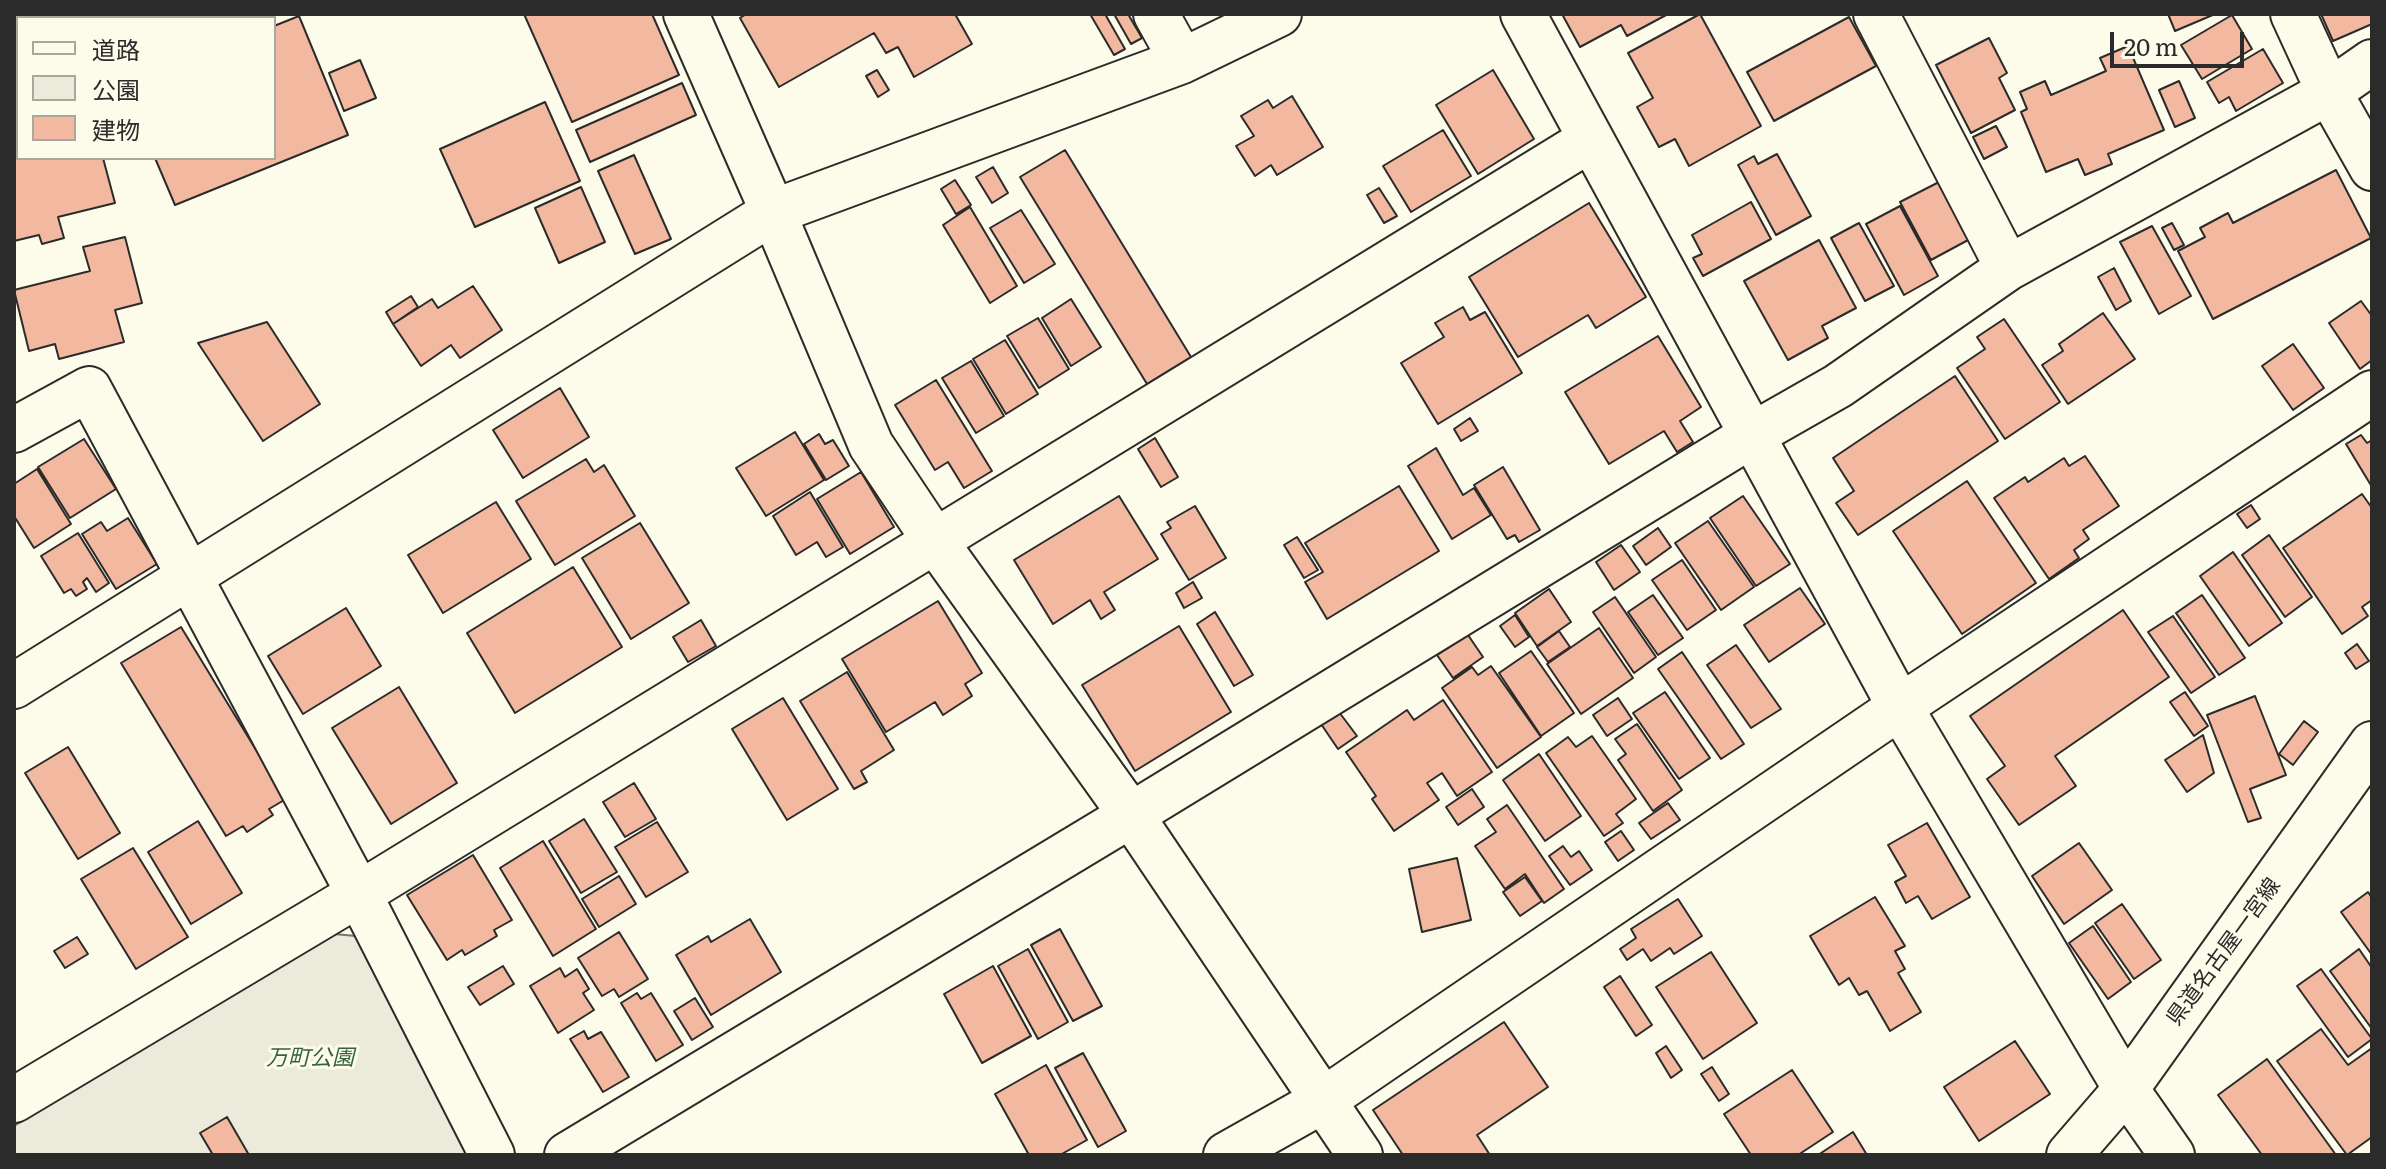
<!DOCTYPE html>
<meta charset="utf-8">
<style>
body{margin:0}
#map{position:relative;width:2386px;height:1169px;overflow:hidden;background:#fdfbea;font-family:Literata,"Noto Sans JP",serif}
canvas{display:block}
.frame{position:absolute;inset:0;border:16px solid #2b2b2b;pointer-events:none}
.legend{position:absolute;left:16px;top:16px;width:260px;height:144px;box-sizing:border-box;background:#fdfbea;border:2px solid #a9a89e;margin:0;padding:10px 14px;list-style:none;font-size:24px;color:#2b2b2b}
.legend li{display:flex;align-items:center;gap:16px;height:40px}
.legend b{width:40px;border:2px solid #a9a89e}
.scale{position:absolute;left:2110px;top:32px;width:134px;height:36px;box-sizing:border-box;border:4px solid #2b2b2b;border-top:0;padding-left:10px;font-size:24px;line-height:28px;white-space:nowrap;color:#2b2b2b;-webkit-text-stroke:6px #fdfbea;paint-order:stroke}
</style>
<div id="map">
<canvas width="2386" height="1169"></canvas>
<div class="frame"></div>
<ul class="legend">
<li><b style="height:10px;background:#fdfbea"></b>道路</li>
<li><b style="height:22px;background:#ecebdb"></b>公園</li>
<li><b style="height:22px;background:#f2b8a0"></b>建物</li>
</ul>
<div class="scale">20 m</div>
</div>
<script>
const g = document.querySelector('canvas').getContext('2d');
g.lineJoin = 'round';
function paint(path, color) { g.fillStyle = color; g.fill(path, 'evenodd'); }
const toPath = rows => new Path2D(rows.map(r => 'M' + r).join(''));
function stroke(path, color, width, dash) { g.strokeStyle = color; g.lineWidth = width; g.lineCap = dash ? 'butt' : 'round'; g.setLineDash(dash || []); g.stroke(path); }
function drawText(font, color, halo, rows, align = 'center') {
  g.font = font + ' Literata,"Noto Sans JP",serif'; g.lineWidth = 6; g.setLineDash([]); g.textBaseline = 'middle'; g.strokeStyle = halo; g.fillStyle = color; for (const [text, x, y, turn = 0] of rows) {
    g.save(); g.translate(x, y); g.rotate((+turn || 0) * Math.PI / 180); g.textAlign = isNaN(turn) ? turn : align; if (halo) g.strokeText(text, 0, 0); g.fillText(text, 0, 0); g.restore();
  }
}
const green = toPath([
 [334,934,356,936,467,1155,14,1155,14,1126,334,934]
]);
const building = toPath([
 [524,14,652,14,679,75,572,122,524,14],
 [746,14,955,14,972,44,914,77,898,47,886,53,874,33,779,87,740,18,746,14],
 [1090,14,1105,14,1125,49,1114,55,1090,14],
 [1114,14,1128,14,1142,38,1131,44,1114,14],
 [1562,14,1668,14,1627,36,1621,25,1580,47,1562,14],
 [1700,14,1761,126,1689,166,1675,139,1659,147,1637,107,1653,98,1628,53,1700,14],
 [2168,14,2215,14,2175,31,2168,14],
 [2321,14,2372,14,2372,24,2333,41,2321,14],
 [2232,15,2252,49,2202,79,2181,45,2232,15],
 [299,16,348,135,175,205,155,158,274,158,274,26,299,16],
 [1849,17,1876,66,1774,121,1747,72,1849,17],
 [1989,38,2007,73,1999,78,2015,110,1971,133,1936,65,1989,38],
 [2128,46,2164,130,2108,154,2112,164,2085,175,2078,159,2046,172,2021,112,2027,109,2020,92,2045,81,2051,95,2106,71,2100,58,2128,46],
 [2263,49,2283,83,2236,111,2229,97,2219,103,2207,82,2263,49],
 [360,60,376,98,344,111,329,73,360,60],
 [877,70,889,90,878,97,866,76,877,70],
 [1493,70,1534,139,1478,174,1436,105,1493,70],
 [2179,81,2195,118,2175,127,2159,90,2179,81],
 [682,83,696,115,590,162,576,130,682,83],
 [1292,96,1323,147,1277,175,1271,165,1255,176,1236,146,1254,136,1241,116,1268,100,1273,108,1292,96],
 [545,102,580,181,475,227,440,149,545,102],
 [1996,126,2007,147,1984,159,1973,137,1996,126],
 [1443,130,1471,176,1411,212,1383,166,1443,130],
 [18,137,18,158,103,158,115,203,58,217,64,238,42,244,39,235,14,241,14,138,18,137],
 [1065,150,1191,357,1147,384,1020,177,1065,150],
 [1777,154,1811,216,1776,235,1738,165,1754,156,1758,164,1777,154],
 [634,155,671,239,635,254,598,171,634,155],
 [993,167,1008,193,992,203,976,177,993,167],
 [2336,170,2371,238,2213,319,2178,251,2205,237,2200,228,2228,213,2233,223,2336,170],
 [955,180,971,205,956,214,941,189,955,180],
 [1939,182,1970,239,1931,260,1900,202,1939,182],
 [581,187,605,242,559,263,535,208,581,187],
 [1379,188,1397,216,1384,223,1367,195,1379,188],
 [1751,202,1771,239,1703,276,1693,258,1702,254,1692,235,1751,202],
 [1589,203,1646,297,1596,328,1588,315,1518,357,1469,277,1589,203],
 [1900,206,1938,276,1904,295,1866,224,1900,206],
 [970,207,1017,286,990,303,943,225,970,207],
 [1021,210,1055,264,1024,283,990,228,1021,210],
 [1859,223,1894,286,1865,301,1831,238,1859,223],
 [2172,223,2184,245,2174,250,2162,228,2172,223],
 [2152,226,2191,296,2159,314,2120,242,2152,226],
 [125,237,142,303,115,310,124,342,59,359,55,344,29,351,14,290,90,271,83,247,125,237],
 [1819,240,1856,308,1822,326,1828,338,1788,360,1744,281,1819,240],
 [2114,268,2131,301,2116,310,2098,277,2114,268],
 [473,286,502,330,460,358,451,345,421,366,393,324,432,299,438,308,473,286],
 [411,296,418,307,393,324,386,312,411,296],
 [1071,299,1101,347,1071,366,1042,318,1071,299],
 [2361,301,2372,316,2372,360,2360,369,2329,323,2361,301],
 [1463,307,1470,320,1485,312,1522,373,1438,424,1401,363,1444,337,1435,323,1463,307],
 [2103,313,2135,359,2068,404,2042,365,2063,351,2059,344,2103,313],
 [1038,318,1069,369,1039,388,1007,336,1038,318],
 [2004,319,2060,402,2005,439,1957,368,1985,349,1977,337,2004,319],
 [267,322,320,404,263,441,198,343,267,322],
 [1658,336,1701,407,1680,421,1693,442,1677,452,1664,431,1609,464,1565,392,1658,336],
 [1005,340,1038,394,1006,414,973,359,1005,340],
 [2293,344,2324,388,2293,410,2262,366,2293,344],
 [971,361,1004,416,976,433,942,378,971,361],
 [1955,376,1998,441,1858,535,1836,503,1854,491,1833,458,1955,376],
 [936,380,992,471,964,488,948,462,935,470,895,405,936,380],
 [560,388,589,437,523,478,493,430,560,388],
 [1470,418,1478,431,1461,441,1454,429,1470,418],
 [795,432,824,480,766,516,736,468,795,432],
 [819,434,825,444,833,440,849,466,826,480,804,444,819,434],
 [2361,435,2367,443,2372,440,2372,487,2346,444,2361,435],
 [1155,438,1178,477,1161,487,1138,449,1155,438],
 [84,439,116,489,70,518,38,467,84,439],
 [1436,448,1463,495,1474,488,1491,515,1452,539,1408,466,1436,448],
 [2085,456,2119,506,2083,530,2089,539,2074,550,2079,558,2049,579,1994,498,2025,477,2028,482,2064,458,2069,466,2085,456],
 [586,459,594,472,604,465,635,516,555,565,516,501,586,459],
 [1503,467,1540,530,1519,542,1515,535,1507,539,1474,485,1503,467],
 [37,469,71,524,34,548,14,516,14,484,37,469],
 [861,472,894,527,850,554,817,499,861,472],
 [1967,481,2036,583,1962,634,1893,531,1967,481],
 [1399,486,1439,551,1327,619,1305,582,1323,572,1305,543,1399,486],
 [810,492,843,547,826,557,817,542,796,555,773,516,810,492],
 [2362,494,2372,508,2372,600,2362,607,2368,616,2342,634,2283,548,2362,494],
 [1119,496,1158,559,1104,592,1115,610,1101,619,1090,600,1053,624,1014,560,1119,496],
 [1743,496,1790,564,1756,586,1710,518,1743,496],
 [496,502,531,559,443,613,408,555,496,502],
 [2251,505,2260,519,2247,528,2237,514,2251,505],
 [1195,506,1226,558,1189,580,1161,534,1171,528,1167,522,1195,506],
 [128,518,157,564,116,589,82,534,101,522,107,531,128,518],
 [1708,521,1754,587,1721,610,1675,543,1708,521],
 [640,523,689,603,631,639,582,558,640,523],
 [1658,528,1671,547,1646,565,1633,546,1658,528],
 [78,533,109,583,96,592,87,578,83,582,87,589,76,596,71,589,64,593,41,556,78,533],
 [2269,535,2312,597,2285,617,2242,555,2269,535],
 [1297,537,1318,570,1304,578,1284,545,1297,537],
 [1621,545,1640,572,1614,590,1596,562,1621,545],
 [2233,552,2282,623,2249,646,2200,576,2233,552],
 [1682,560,1716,610,1687,630,1652,580,1682,560],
 [573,567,622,647,515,713,467,633,573,567],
 [1193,582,1202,598,1184,608,1176,593,1193,582],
 [1800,588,1825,624,1769,662,1744,625,1800,588],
 [1549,589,1571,622,1537,646,1515,613,1549,589],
 [1653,595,1683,638,1658,655,1628,612,1653,595],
 [2202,595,2245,658,2219,675,2176,613,2202,595],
 [1615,597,1656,657,1634,673,1593,612,1615,597],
 [938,601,982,673,965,684,972,696,943,715,935,702,886,732,842,659,938,601],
 [346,608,381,666,303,714,268,656,346,608],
 [2123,610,2169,677,2055,756,2076,786,2019,825,1987,779,2005,766,1970,716,2123,610],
 [1215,612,1253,675,1234,686,1197,624,1215,612],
 [1515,615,1529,637,1515,647,1500,626,1515,615],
 [2173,616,2215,677,2191,693,2148,632,2173,616],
 [701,620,716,646,688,662,673,637,701,620],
 [1179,626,1231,712,1135,771,1082,685,1179,626],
 [181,627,286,799,269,809,273,815,247,832,243,826,226,836,121,663,181,627],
 [1599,628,1633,678,1581,714,1547,664,1599,628],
 [1559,631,1570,647,1548,662,1537,647,1559,631],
 [1468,635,1483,657,1453,678,1437,655,1468,635],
 [2357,644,2369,661,2356,669,2345,653,2357,644],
 [1736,645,1781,709,1751,728,1707,665,1736,645],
 [1531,651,1574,713,1541,736,1499,673,1531,651],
 [1682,652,1744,744,1721,759,1658,669,1682,652],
 [1491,666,1541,737,1497,768,1442,688,1472,667,1478,675,1491,666],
 [847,672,894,750,861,771,867,782,854,789,800,701,847,672],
 [399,687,457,783,391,824,332,728,399,687],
 [1665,692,1710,758,1679,779,1633,713,1665,692],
 [2185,692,2208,726,2194,736,2170,702,2185,692],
 [2255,696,2286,775,2250,789,2261,818,2248,822,2207,715,2255,696],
 [783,698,838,789,787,820,732,729,783,698],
 [1618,698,1632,719,1607,736,1593,715,1618,698],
 [1443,700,1492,772,1457,796,1442,773,1427,783,1439,800,1394,831,1372,799,1376,796,1346,752,1407,710,1414,720,1443,700],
 [1339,712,1357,736,1338,749,1321,724,1339,712],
 [2304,721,2318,732,2293,765,2279,754,2304,721],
 [1637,724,1682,790,1653,811,1618,760,1626,754,1615,739,1637,724],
 [2203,735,2214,773,2187,792,2165,760,2203,735],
 [1592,736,1636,799,1616,814,1623,823,1604,836,1546,753,1568,737,1576,747,1592,736],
 [68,747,120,833,78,859,25,773,68,747],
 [1539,754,1581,816,1545,841,1503,780,1539,754],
 [634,783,656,819,625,837,603,802,634,783],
 [1472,789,1484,807,1458,825,1446,807,1472,789],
 [1668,803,1680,820,1651,839,1639,823,1668,803],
 [1507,805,1564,889,1544,903,1525,874,1505,889,1475,846,1496,832,1487,819,1507,805],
 [584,819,617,872,581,893,549,841,584,819],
 [198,821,242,893,191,924,148,852,198,821],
 [657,822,688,872,646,897,615,847,657,822],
 [1927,823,1970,897,1932,919,1918,896,1906,903,1895,882,1906,876,1888,845,1927,823],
 [1621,831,1634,850,1618,861,1605,842,1621,831],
 [543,841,596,929,553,956,500,868,543,841],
 [2079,843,2112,890,2064,924,2032,876,2079,843],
 [1563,846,1571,857,1579,851,1592,870,1570,885,1549,856,1563,846],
 [133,848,188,937,136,969,81,879,133,848],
 [473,855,512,920,494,930,497,936,465,955,462,950,447,960,407,895,473,855],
 [1457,858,1471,920,1422,932,1409,869,1457,858],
 [619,876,636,904,599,927,582,899,619,876],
 [1525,877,1542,901,1520,916,1503,892,1525,877],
 [2368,892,2372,898,2372,955,2341,912,2368,892],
 [1875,897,1905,946,1895,951,1905,969,1898,973,1921,1012,1890,1031,1867,991,1859,995,1849,978,1839,985,1810,936,1875,897],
 [1678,899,1702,936,1674,954,1670,948,1651,961,1643,949,1627,960,1620,949,1636,938,1631,929,1678,899],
 [2122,904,2161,960,2134,979,2095,923,2122,904],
 [750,919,781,972,711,1015,676,955,708,936,711,942,750,919],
 [2093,926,2131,982,2108,999,2069,943,2093,926],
 [1060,929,1102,1006,1073,1021,1031,945,1060,929],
 [619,932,648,979,619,997,614,989,602,996,578,958,619,932],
 [77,937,88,954,65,968,54,951,77,937],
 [1028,949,1068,1022,1038,1039,998,966,1028,949],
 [2359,949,2372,968,2372,1029,2330,971,2359,949],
 [1711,952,1757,1023,1703,1059,1656,987,1711,952],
 [503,966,514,984,480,1005,468,987,503,966],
 [993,966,1031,1036,982,1063,944,994,993,966],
 [560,968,565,977,577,969,589,989,583,993,594,1010,558,1033,530,986,560,968],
 [2321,969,2372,1039,2348,1057,2297,986,2321,969],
 [1620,976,1652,1025,1636,1036,1604,987,1620,976],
 [637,993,641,999,651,993,683,1045,656,1061,621,1003,637,993],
 [695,998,713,1027,692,1040,674,1011,695,998],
 [1504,1022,1548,1087,1477,1135,1490,1155,1403,1155,1373,1110,1504,1022],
 [2321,1029,2348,1065,2372,1048,2372,1137,2347,1155,2277,1061,2321,1029],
 [584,1031,588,1039,601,1032,629,1077,603,1092,570,1039,584,1031],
 [2015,1041,2050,1094,1979,1141,1944,1087,2015,1041],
 [1666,1046,1682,1070,1671,1078,1656,1053,1666,1046],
 [1083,1053,1126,1131,1098,1147,1055,1068,1083,1053],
 [2267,1059,2336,1155,2262,1155,2218,1095,2267,1059],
 [1046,1065,1087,1140,1060,1155,1029,1155,995,1094,1046,1065],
 [1712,1067,1729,1094,1719,1101,1701,1074,1712,1067],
 [1792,1070,1833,1132,1798,1155,1751,1155,1724,1114,1792,1070],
 [227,1117,249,1155,213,1155,200,1133,227,1117],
 [1853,1132,1867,1155,1818,1155,1853,1132]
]);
const minor = toPath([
 [686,14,773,212,871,445,935,541,1131,815,1360,1155],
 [1156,14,1182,61],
 [1523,14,1900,707,2126,1089,2172,1155],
 [1876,14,2008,268],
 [2293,14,2329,92,2372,168],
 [14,430,89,389,359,894,492,1155],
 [14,686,773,212,1182,61,1279,14],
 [14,1100,359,894,1591,139],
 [567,1155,1131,815,1752,435,1838,386,2008,268,2329,92,2372,62],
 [1226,1155,1322,1101,1900,707,2372,393]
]);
const major = toPath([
 [2069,1155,2126,1089,2372,744]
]);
const streetNames = [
 ["県道名古屋一宮線",2224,952,-54]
];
const parkNames = [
 ["万町公園",310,1059]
];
paint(green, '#ecebdb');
stroke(green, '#74746e', 2);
paint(building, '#f2b8a0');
stroke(building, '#2b2b2b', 2);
stroke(minor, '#2b2b2b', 48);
stroke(major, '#2b2b2b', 48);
stroke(minor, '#fdfbea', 44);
stroke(major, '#fdfbea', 44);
drawText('22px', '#2b2b2b', '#fdfbea', streetNames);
drawText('italic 22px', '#34623c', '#fdfbea', parkNames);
</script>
